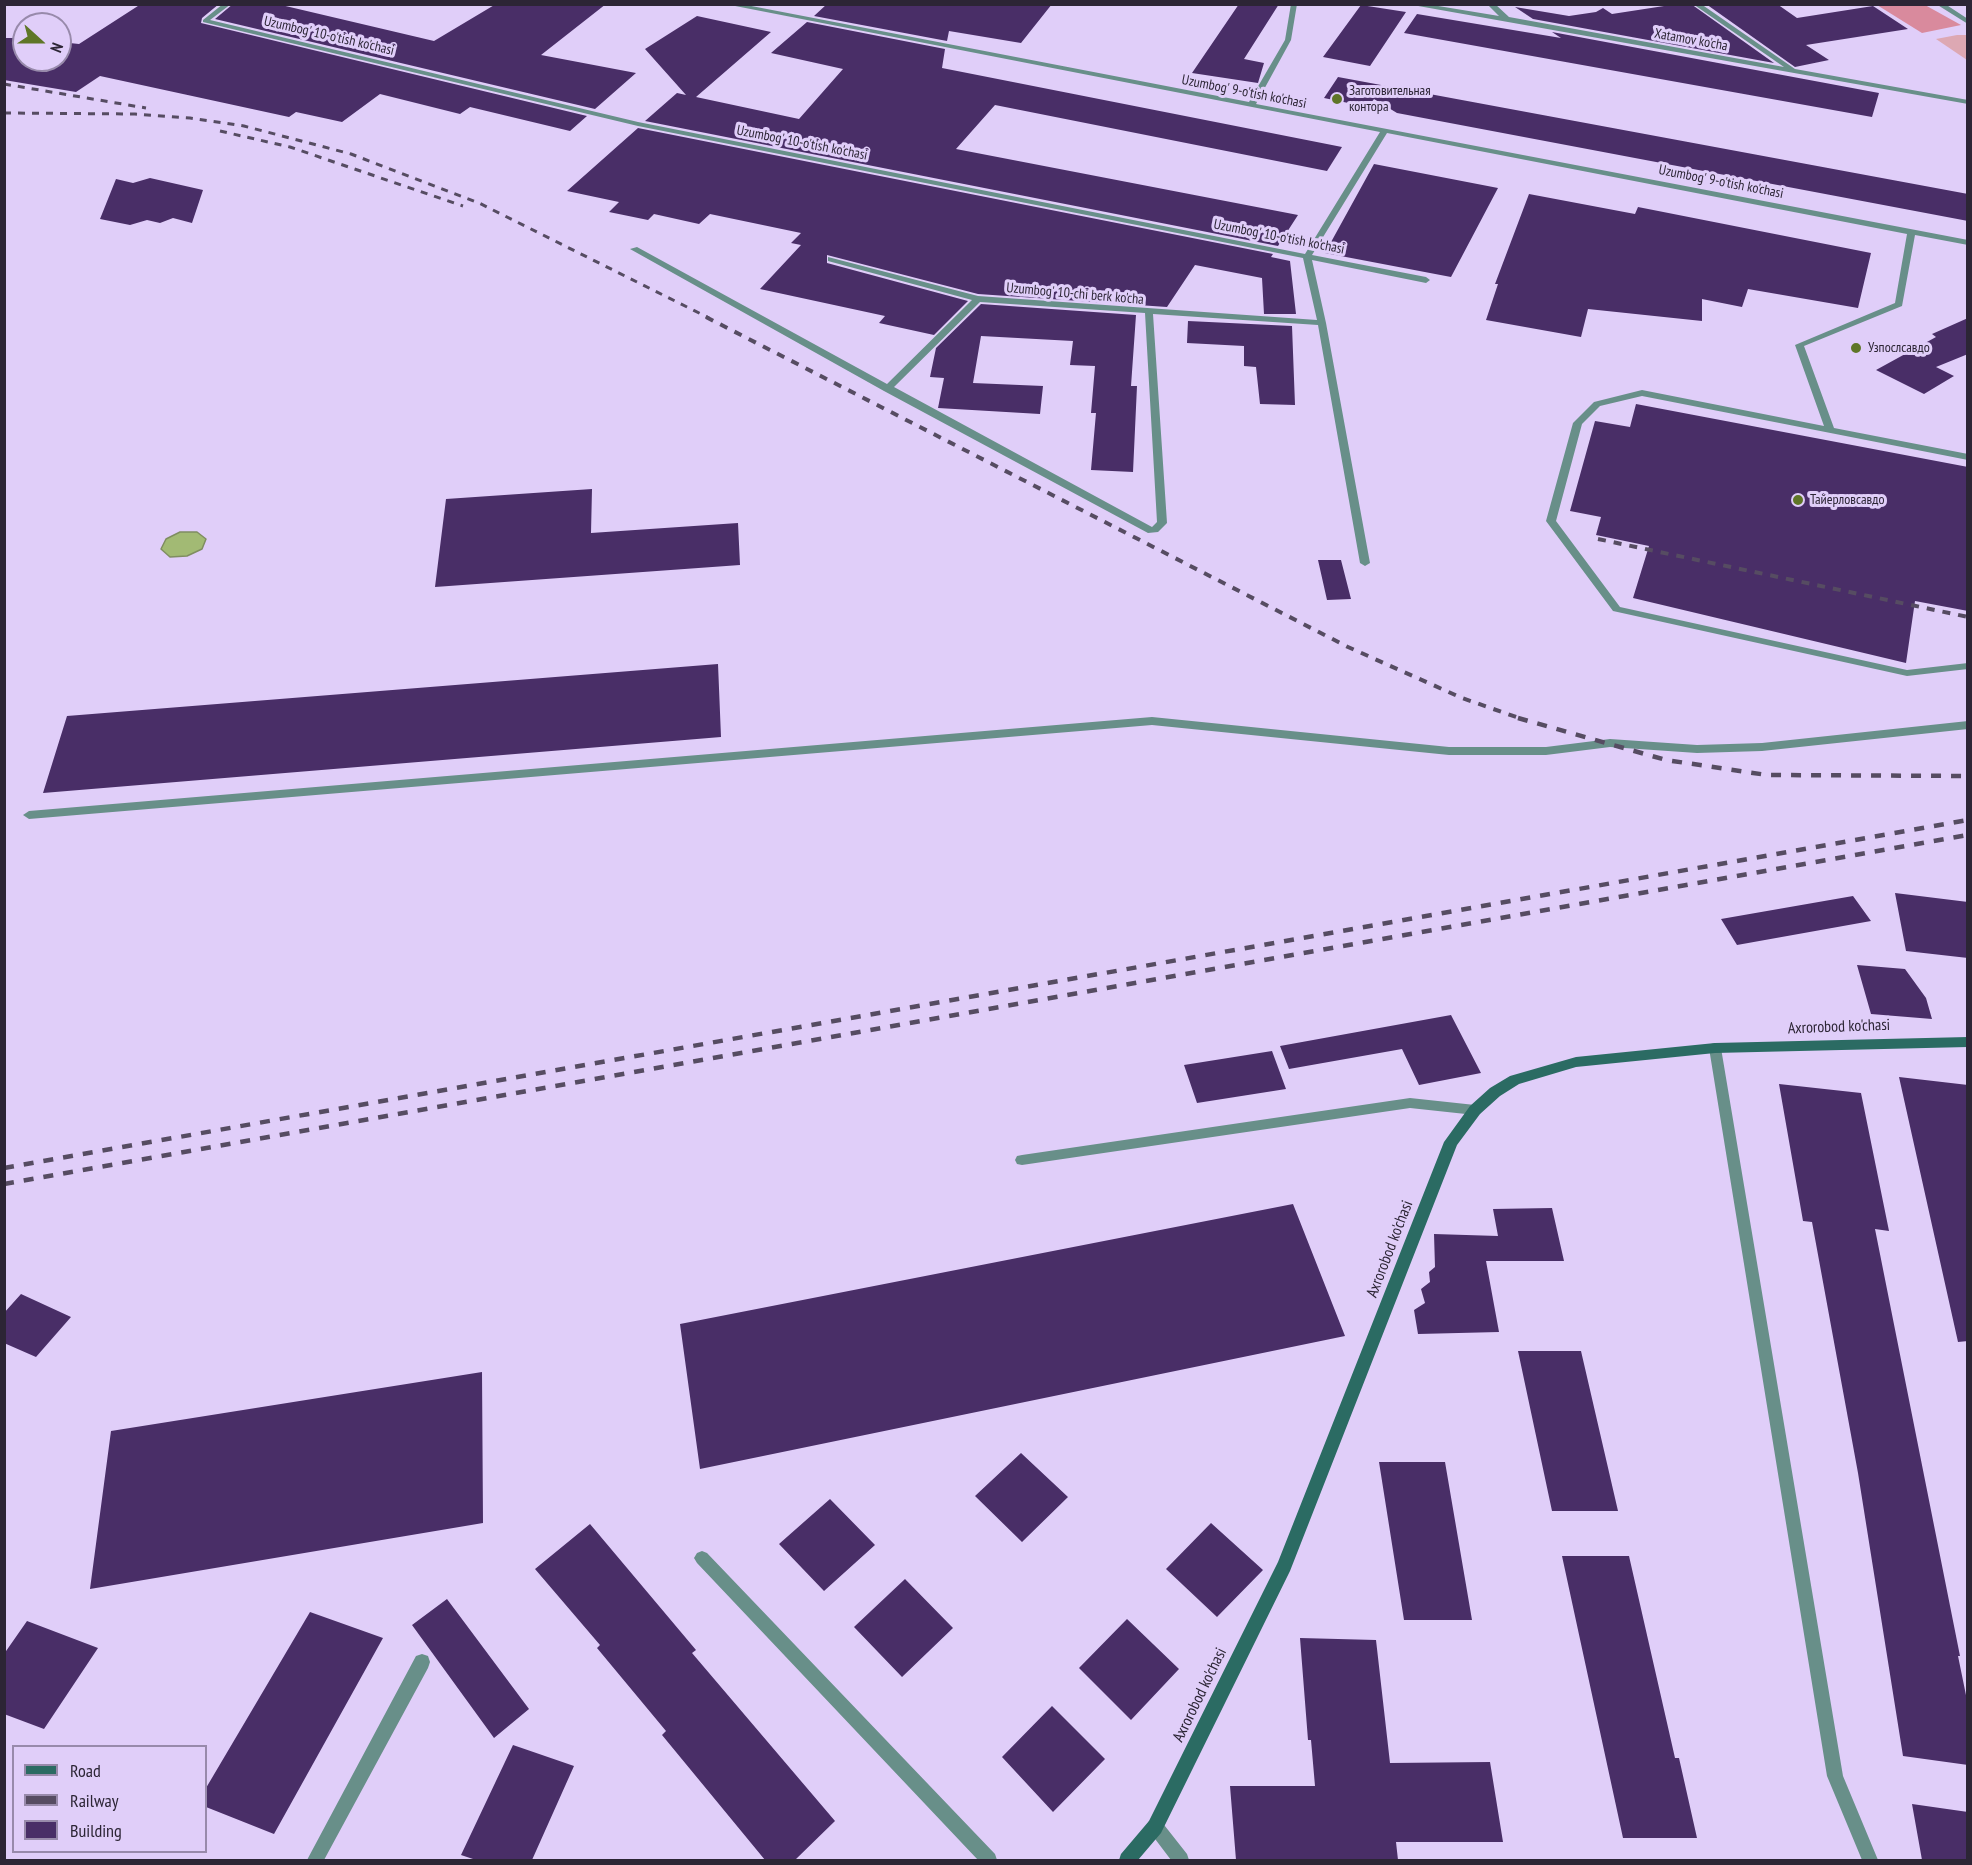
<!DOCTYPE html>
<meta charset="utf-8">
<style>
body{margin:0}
#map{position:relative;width:1972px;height:1865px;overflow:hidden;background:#e0cef9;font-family:"PT Sans Narrow",sans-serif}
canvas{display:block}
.frame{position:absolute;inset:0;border:6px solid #2c2535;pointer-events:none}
.legend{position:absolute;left:12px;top:1745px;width:195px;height:108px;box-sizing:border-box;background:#e0cef9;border:2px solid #988aab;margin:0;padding:8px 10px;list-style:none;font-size:18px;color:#2c2535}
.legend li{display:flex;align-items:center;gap:12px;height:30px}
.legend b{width:30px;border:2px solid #988aab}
.north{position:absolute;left:12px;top:12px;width:60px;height:60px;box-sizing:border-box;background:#e0cef9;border:2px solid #988aab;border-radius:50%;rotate:111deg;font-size:16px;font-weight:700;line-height:24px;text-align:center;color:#2c2535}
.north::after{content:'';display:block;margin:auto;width:21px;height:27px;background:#5f7628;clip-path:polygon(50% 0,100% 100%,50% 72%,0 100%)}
</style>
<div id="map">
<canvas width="1972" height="1865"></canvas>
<div class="frame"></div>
<ul class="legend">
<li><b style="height:8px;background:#2b6b63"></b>Road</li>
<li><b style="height:8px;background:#564c62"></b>Railway</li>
<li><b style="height:16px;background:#492e67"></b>Building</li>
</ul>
<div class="north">N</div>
</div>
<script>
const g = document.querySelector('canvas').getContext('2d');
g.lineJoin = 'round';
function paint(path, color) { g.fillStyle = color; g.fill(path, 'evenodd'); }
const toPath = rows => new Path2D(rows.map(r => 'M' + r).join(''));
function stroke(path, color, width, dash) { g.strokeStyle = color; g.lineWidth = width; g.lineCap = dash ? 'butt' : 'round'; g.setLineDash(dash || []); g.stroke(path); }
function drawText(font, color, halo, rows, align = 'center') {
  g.font = font + ' "PT Sans Narrow",sans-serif'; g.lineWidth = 6; g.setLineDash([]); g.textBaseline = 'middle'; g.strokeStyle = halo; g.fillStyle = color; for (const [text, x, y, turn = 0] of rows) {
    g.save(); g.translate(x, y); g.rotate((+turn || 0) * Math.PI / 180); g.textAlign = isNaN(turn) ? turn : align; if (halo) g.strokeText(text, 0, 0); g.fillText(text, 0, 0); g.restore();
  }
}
const green = toPath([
 [1957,35,1967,35,1967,60,1936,39]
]);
const forest = toPath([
 [1877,5,1925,5,1961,25,1922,33]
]);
const water = toPath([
 [180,532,197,532,206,539,202,549,187,556,170,557,161,549,166,539,180,532]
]);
const building = toPath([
 [141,4,219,4,202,18,201,23,587,116,570,131,470,107,460,114,380,94,342,122,296,112,289,117,100,76,76,92,4,80,4,38,24,38,24,60,60,60,60,42,79,44],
 [233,4,277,4,434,41,496,4,606,4,541,55,636,73,595,109,215,19],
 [827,4,1052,4,1021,43,949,31,947,41,814,16],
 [1239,4,1279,4,1244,59,1264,63,1258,83,1192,73],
 [1677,4,1691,4,1774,63,1533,19,1515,7,1569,16,1596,12,1603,8,1612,14],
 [1706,4,1777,4,1797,18,1873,6,1908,29,1806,45,1829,60,1795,67],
 [1361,5,1406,12,1370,66,1323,57],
 [1417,14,1561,38,1552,32,1879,93,1872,117,1404,33],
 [697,16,771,32,696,97,799,119,843,69,771,53,807,22,945,49,942,68,1342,147,1327,171,995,105,956,149,1298,215,1278,246,645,121,677,93,686,95,645,49],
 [1338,77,1968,194,1968,221,1397,113,1374,99,1368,107,1324,98],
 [638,128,1273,254,1271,257,1290,261,1296,314,1264,314,1262,278,1195,265,1167,307,978,294,827,255,827,263,968,301,934,335,879,323,885,316,760,289,801,245,791,243,801,233,710,214,699,224,654,214,648,220,609,212,619,202,567,191],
 [1374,164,1498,188,1451,277,1325,253],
 [150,178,203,190,192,223,173,218,160,223,147,220,130,225,100,219,116,179,133,183],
 [1529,194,1635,214,1638,207,1871,253,1858,308,1748,289,1742,307,1702,299,1702,321,1588,309,1581,337,1486,320,1498,284,1495,284],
 [981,304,1136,315,1131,386,1137,386,1133,472,1091,470,1096,413,1091,413,1095,366,1070,365,1073,341,981,336,973,383,1043,386,1040,414,938,408,944,378,930,377,936,348],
 [1968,318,1968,354,1936,367,1954,376,1924,394,1876,370,1936,337,1932,334],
 [1188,321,1292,326,1295,405,1260,404,1256,367,1244,366,1244,346,1187,343],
 [1636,404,1968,467,1968,611,1915,601,1906,663,1633,598,1649,546,1596,535,1601,517,1570,511,1595,421,1630,427],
 [592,489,591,533,738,523,740,565,435,587,446,499],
 [1318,560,1341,560,1351,599,1327,600],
 [718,664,721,737,43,793,67,716],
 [1895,893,1968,902,1968,958,1906,951],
 [1853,896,1871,921,1737,945,1721,919],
 [1857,965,1905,969,1926,998,1932,1019,1871,1014],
 [1451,1015,1481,1073,1419,1085,1402,1049,1289,1069,1280,1046],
 [1272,1051,1286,1089,1197,1103,1184,1065],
 [1899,1077,1968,1085,1968,1341,1958,1342],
 [1779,1084,1861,1093,1889,1231,1875,1229,1960,1656,1958,1656,1968,1705,1968,1765,1903,1756,1858,1473,1812,1222,1803,1221],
 [1293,1204,1345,1336,700,1469,680,1324],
 [1552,1208,1564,1261,1486,1261,1499,1332,1418,1334,1414,1310,1425,1303,1421,1289,1430,1282,1429,1272,1435,1267,1434,1234,1498,1236,1493,1209],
 [21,1294,71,1317,36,1357,4,1343,4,1313],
 [1518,1351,1581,1351,1618,1511,1552,1511],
 [482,1372,483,1523,90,1589,111,1431],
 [1021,1453,1068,1497,1022,1542,975,1496],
 [1379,1462,1445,1462,1472,1620,1404,1620],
 [830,1499,875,1545,824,1591,779,1544],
 [1211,1523,1263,1570,1217,1617,1166,1569],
 [590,1524,696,1650,692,1653,835,1821,795,1860,765,1860,662,1735,666,1731,597,1648,600,1645,535,1569],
 [1562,1556,1629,1556,1675,1758,1679,1758,1697,1838,1623,1838],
 [905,1579,953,1628,902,1677,854,1627],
 [447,1599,529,1709,494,1738,412,1625],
 [310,1612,383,1638,274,1834,206,1807,206,1788],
 [1127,1619,1179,1669,1131,1720,1079,1668],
 [27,1621,98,1648,44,1729,4,1714,4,1654],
 [1300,1638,1376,1640,1390,1763,1490,1762,1503,1842,1396,1842,1398,1860,1236,1860,1230,1786,1315,1786,1311,1740,1308,1740],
 [1052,1706,1105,1759,1053,1812,1002,1757],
 [513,1745,574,1766,532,1860,476,1860,461,1855],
 [1912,1804,1968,1812,1968,1860,1922,1860]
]);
const lane = toPath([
 [1152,717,1449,747,1546,747,1610,739,1615,743,1610,747,1546,755,1449,755,1152,725,29,819,23,815,29,811,1152,717],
 [1410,1098,1475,1105,1480,1106,1481,1110,1480,1114,1475,1115,1410,1108,1022,1165,1017,1164,1015,1160,1017,1156,1022,1155,1410,1098]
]);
const street = toPath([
 [223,4,231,4,210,20,638,122,1305,254,1380,132,725,4,741,4,1249,102,1285,40,1291,4,1297,4,1291,40,1256,104,1968,240,1968,245,1915,235,1902,306,1804,346,1834,428,1968,454,1968,460,1642,396,1600,406,1582,424,1556,521,1620,607,1907,670,1968,663,1968,669,1907,676,1613,611,1546,521,1573,423,1594,402,1642,390,1824,426,1795,345,1895,303,1907,234,1387,133,1312,255,1426,277,1430,280,1426,283,1312,260,1326,323,1370,563,1365,566,1360,563,1318,325,1153,314,1167,523,1158,532,1148,533,884,391,630,249,637,247,887,384,972,300,828,261,828,257,978,296,1317,320,1303,258,638,126,203,22,203,20,223,4],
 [980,302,1145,313,1157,522,1152,527,894,387,980,302],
 [1407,4,1426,4,1499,16,1487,4,1495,4,1509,17,1784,67,1693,4,1701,4,1795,69,1968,100,1968,104,1407,4],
 [1936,4,1945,4,1968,19,1968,24,1936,4],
 [1968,721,1968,729,1762,751,1697,753,1610,747,1605,743,1610,739,1697,745,1762,743,1968,721],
 [1715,1043,1719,1044,1721,1048,1843,1776,1878,1860,1862,1860,1827,1776,1709,1048,1711,1044,1715,1043],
 [702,1551,707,1553,995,1854,997,1860,978,1860,697,1563,694,1558,697,1553,702,1551],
 [422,1654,428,1656,430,1662,428,1668,324,1860,307,1860,416,1656,422,1654],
 [1155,1818,1161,1821,1187,1854,1189,1860,1171,1860,1146,1827,1149,1821,1155,1818]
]);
const secondary = toPath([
 [1968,1037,1968,1047,1715,1053,1576,1067,1519,1084,1500,1096,1480,1114,1457,1145,1290,1571,1161,1833,1138,1860,1119,1860,1121,1854,1149,1821,1278,1562,1444,1142,1470,1106,1490,1088,1510,1076,1576,1057,1715,1043,1968,1037]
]);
const railFar2 = toPath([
 [4,84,146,108],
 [4,113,135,114,190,118,244,126,351,154,479,203,709,318],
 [220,131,290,147,463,206]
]);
const railFar1 = toPath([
 [706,317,1348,647,1462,698,1522,719],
 [1598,539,1968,617]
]);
const rail = toPath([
 [1518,718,1666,760,1767,775,1968,776],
 [4,1168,1968,820],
 [4,1184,1968,835]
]);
const markers = [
 [1337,99,6,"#5f7628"],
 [1856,348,6,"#5f7628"],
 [1798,500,6,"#5f7628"]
];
const farStreetnames = [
 ["Uzumbog' 10-o'tish ko'chasi",329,36,13],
 ["Xatamov ko'cha",1691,40,10],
 ["Uzumbog' 9-o'tish ko'chasi",1244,92,11],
 ["Uzumbog' 10-o'tish ko'chasi",802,143,11],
 ["Uzumbog' 9-o'tish ko'chasi",1721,182,11],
 ["Uzumbog' 10-o'tish ko'chasi",1279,237,11],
 ["Uzumbog' 10-chi berk ko'cha",1075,294,5]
];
const farPoinames = [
 ["Заготовительная",1349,91],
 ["контора",1349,107],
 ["Узпослсавдо",1868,348],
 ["Тайерловсавдо",1810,500]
];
const streetNames = [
 ["Axrorobod ko'chasi",1839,1027,-2],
 ["Axrorobod ko'chasi",1390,1249,-69],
 ["Axrorobod ko'chasi",1200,1695,-64]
];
paint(green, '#dda8b3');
paint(forest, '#d98a9d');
paint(water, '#a2ba74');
stroke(water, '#7f8d61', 1.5);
paint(building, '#492e67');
paint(lane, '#688f89');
paint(street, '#688f89');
paint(secondary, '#2b6b63');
stroke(railFar2, '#564c62', 3, [7, 7]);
stroke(railFar1, '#564c62', 4, [8, 8]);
stroke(rail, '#564c62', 4.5, [10, 10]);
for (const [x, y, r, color] of markers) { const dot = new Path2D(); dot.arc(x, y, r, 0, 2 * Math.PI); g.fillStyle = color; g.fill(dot); stroke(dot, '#e0cef9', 2); }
drawText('14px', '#2c2535', '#e0cef9', farStreetnames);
drawText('14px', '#2c2535', '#e0cef9', farPoinames, 'left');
drawText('16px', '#2c2535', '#e0cef9', streetNames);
</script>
